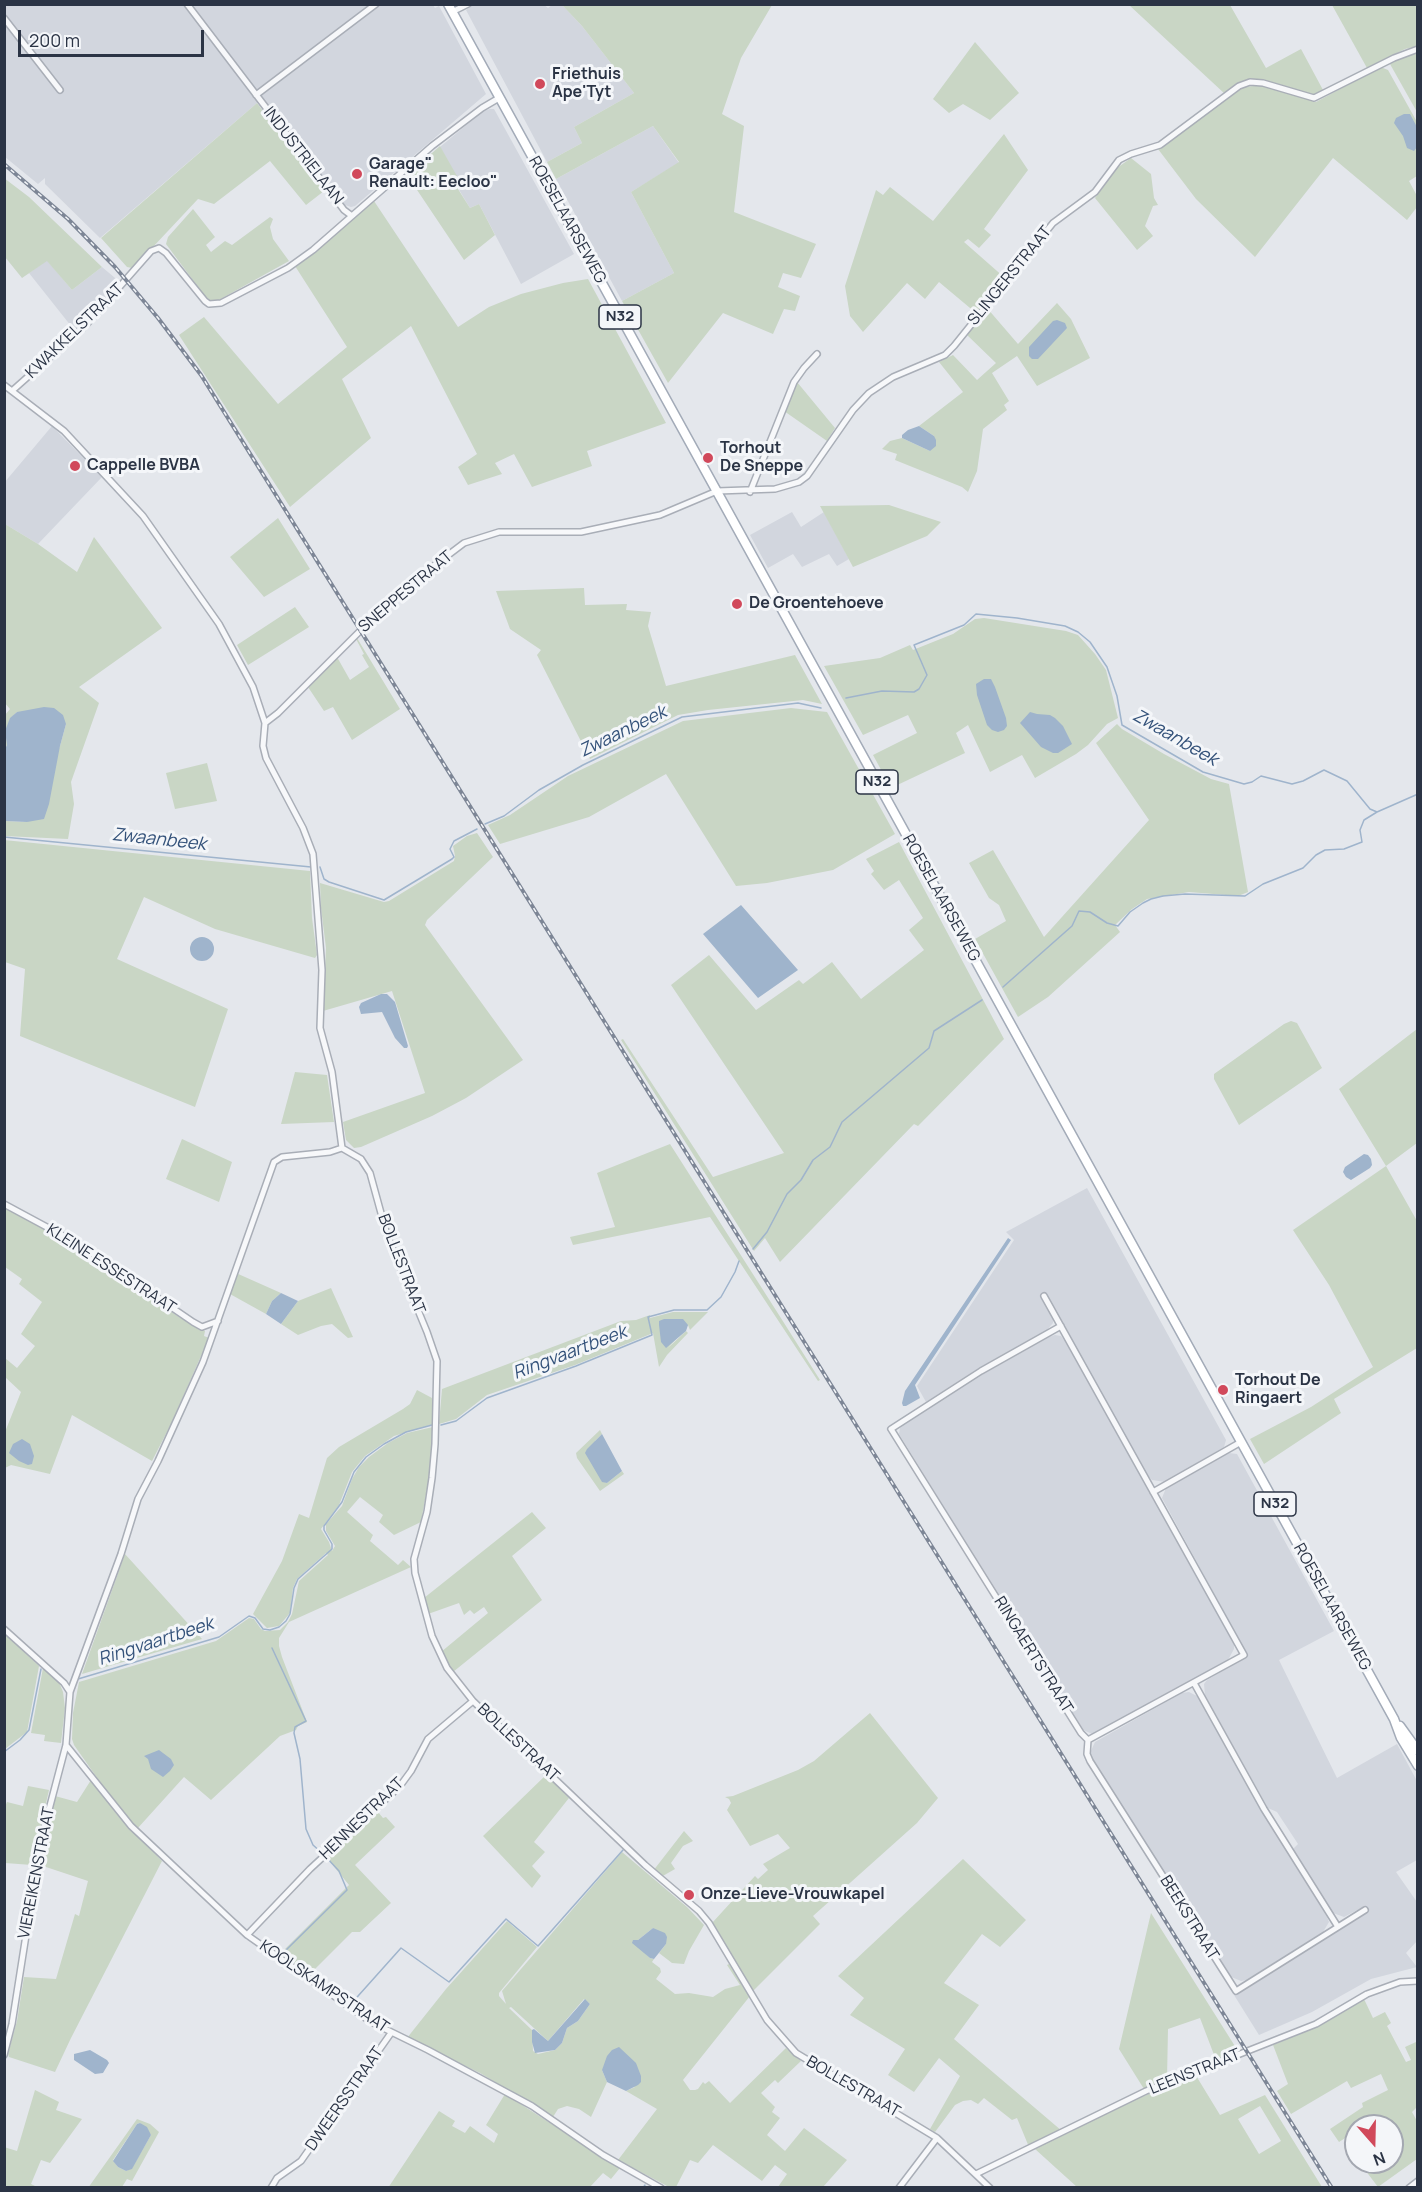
<!DOCTYPE html>
<style>
body{margin:0}
#map{position:relative;width:1422px;height:2192px;overflow:hidden;background:#e4e7ec;font-family:Manrope,sans-serif}
canvas{display:block}
.frame{position:absolute;inset:0;border:6px solid #2b3445;pointer-events:none}
.north{position:absolute;left:1344px;top:2114px;width:60px;height:60px;box-sizing:border-box;background:#f4f6f9;border:2px solid #a4a8b1;border-radius:50%;rotate:160deg;font-size:16px;font-weight:700;line-height:24px;text-align:center;color:#2b3445}
.north::after{content:'';display:block;margin:auto;width:21px;height:27px;background:#d1495b;clip-path:polygon(50% 0,100% 100%,50% 72%,0 100%)}
.scale{position:absolute;left:18px;top:30px;width:186px;height:27px;box-sizing:border-box;border:3px solid #2b3445;border-top:0;padding-left:8px;font-size:18px;line-height:21px;white-space:nowrap;color:#2b3445;-webkit-text-stroke:4px #f4f6f9;paint-order:stroke}
</style>
<div id="map">
<canvas width="1422" height="2192"></canvas>
<div class="frame"></div>
<div class="north">N</div>
<div class="scale">200 m</div>
</div>
<script>
const g = document.querySelector('canvas').getContext('2d');
g.lineJoin = 'round';
function paint(path, color) { g.fillStyle = color; g.fill(path, 'evenodd'); }
const toPath = rows => new Path2D(rows.map(r => 'M' + r).join(''));
function stroke(path, color, width, dash) { g.strokeStyle = color; g.lineWidth = width; g.lineCap = dash ? 'butt' : 'round'; g.setLineDash(dash || []); g.stroke(path); }
function drawText(font, color, halo, rows, align = 'center') {
  g.font = font + ' Manrope,sans-serif'; g.lineWidth = 6; g.setLineDash([]); g.textBaseline = 'middle'; g.strokeStyle = halo; g.fillStyle = color; for (const [text, x, y, turn = 0] of rows) {
    g.save(); g.translate(x, y); g.rotate((+turn || 0) * Math.PI / 180); g.textAlign = isNaN(turn) ? turn : align; if (halo) g.strokeText(text, 0, 0); g.fillText(text, 0, 0); g.restore();
  }
}
const built = toPath([
 [543,4,548,8,552,5,562,5,582,26,634,93,574,127,582,143,547,162,466,10,473,5],
 [4,5,433,5,435,8,439,6,486,94,355,206,351,207,345,205,267,103,257,103,100,238,45,184,45,178,38,184,5,157],
 [490,109,494,109,574,254,521,284,479,204,470,208,458,188,461,186,440,147,483,111],
 [653,126,679,163,631,192,674,273,622,301,556,179],
 [47,260,72,290,102,267,121,283,105,302,75,331,29,273],
 [52,426,102,477,38,544,5,524,4,483],
 [792,512,801,527,824,512,849,559,837,566,829,554,802,567,793,554,768,568,750,535],
 [1087,1188,1226,1440,1224,1447,1165,1482,1152,1480,1148,1476,1046,1293,1041,1296,1053,1317,1053,1323,1046,1331,979,1368,926,1402,917,1386,1014,1240,1006,1232],
 [1055,1335,1061,1336,1065,1341,1234,1644,1234,1649,1228,1660,1098,1733,1092,1734,1081,1729,899,1434,900,1428,905,1422,982,1374,1049,1337],
 [1229,1453,1237,1454,1334,1631,1279,1660,1337,1778,1397,1744,1417,1781,1417,1860,1396,1872,1417,1902,1417,1941,1406,1953,1417,1967,1371,1979,1312,2012,1259,2035,1234,1995,1369,1911,1365,1906,1344,1917,1333,1913,1293,1849,1298,1844,1277,1812,1268,1808,1205,1696,1204,1684,1207,1680,1248,1656,1162,1498,1166,1488],
 [1189,1692,1199,1697,1262,1811,1327,1917,1329,1922,1323,1932,1247,1980,1241,1981,1229,1976,1092,1759,1090,1753,1095,1742,1182,1693]
]);
const green = toPath([
 [562,5,772,5,741,58,722,114,744,126,734,212,816,244,801,278,783,273,778,287,800,296,795,311,784,309,773,334,723,313,668,383,622,301,674,273,631,192,679,162,653,126,556,179,547,162,582,143,574,127,634,93,582,26],
 [1129,5,1230,5,1266,68,1301,49,1323,90,1321,94,1313,95,1256,79,1239,84,1225,94],
 [1332,5,1417,5,1417,46,1405,49,1367,68],
 [975,42,1019,93,990,120,963,104,949,113,933,99],
 [1417,52,1417,112,1390,64,1406,55],
 [1379,68,1383,68,1388,70,1417,122,1417,176,1409,181,1417,196,1417,207,1407,220,1333,158,1255,257,1196,199,1158,149,1244,87,1263,85,1316,102],
 [257,103,324,191,306,205,270,161,214,204,198,199,137,264,132,268,127,267,101,238],
 [1004,134,1028,170,984,229,991,235,979,248,968,239,964,242,1005,278,976,313,939,282,925,299,907,283,863,332,850,316,845,286,876,190,883,195,890,187,933,221],
 [440,146,462,185,458,189,470,208,479,204,495,235,464,260,407,175],
 [1131,158,1151,174,1154,198,1158,205,1153,206,1145,226,1153,236,1137,250,1095,198,1117,168],
 [4,178,29,197,102,267,72,290,47,261,22,278,5,257],
 [374,201,458,327,489,307,521,294,563,283,588,279,666,423,587,451,592,466,532,487,514,454,495,463,502,474,468,485,458,467,477,454,411,326,342,379,371,438,290,507,179,335,204,317,278,404,347,347,295,266,336,234],
 [193,209,215,237,206,245,211,252,225,241,232,245,270,217,273,219,270,227,273,239,289,261,217,301,211,301,204,295,166,244,168,237],
 [1057,303,1071,319,1090,358,1037,386,1017,356,992,373,1009,401,1004,405,1007,410,983,429,977,471,968,492,962,487,895,460,897,454,882,449,890,441,902,438,930,451,934,436,919,426,963,392,939,362,953,355,977,380,996,363,967,335,987,308,1018,344],
 [797,382,835,428,827,441,784,411],
 [889,505,941,522,927,536,853,567,820,506],
 [278,518,310,569,264,597,230,557],
 [5,524,38,544,77,572,94,537,162,628,79,687,99,703,71,782,74,804,68,839,4,836,5,821,27,822,60,746,66,724,17,712,10,719,6,731,7,745,5,749,5,715,10,709,4,702],
 [584,588,585,605,627,604,626,610,651,612,648,626,666,686,795,655,822,704,803,700,708,710,678,715,590,759,537,655,541,650,510,629,496,591],
 [295,607,309,627,248,665,237,645],
 [984,618,1066,631,1078,635,1095,654,1106,670,1118,718,1107,724,1088,745,1076,754,1035,778,1022,755,990,772,968,725,956,733,965,753,891,788,873,755,917,733,908,715,863,735,824,666,880,658,910,645,913,650,953,634,975,619],
 [357,638,400,709,352,740,333,707,324,711,308,687,337,657,350,680,369,667,362,655,364,654,356,639],
 [791,708,827,712,895,834,833,870,767,883,736,886,666,774,589,817,500,844,488,825,510,815,568,776,683,721],
 [1117,724,1122,729,1164,754,1211,779,1229,784,1248,892,1238,896,1189,892,1147,899,1132,909,1115,925,1120,932,1048,997,1018,1017,975,939,1006,921,999,905,989,898,969,863,993,850,1044,937,1149,820,1096,743],
 [207,763,217,801,175,809,166,773],
 [477,833,493,857,427,920,425,925,523,1060,466,1098,432,1116,361,1147,354,1148,346,1140,343,1122,425,1093,392,991,323,1011,326,948,321,908,320,883,384,902,389,901,454,861,455,856,453,846,467,836],
 [4,840,310,871,312,918,317,955,315,958,215,929,144,897,117,959,228,1009,195,1107,20,1036,25,969,5,962],
 [899,842,1004,1039,918,1126,914,1124,780,1262,765,1238,754,1251,621,1040,623,1039,713,1177,784,1153,671,985,709,955,756,1010,799,980,803,984,832,962,861,999,924,950,909,930,923,918,899,880,884,890,871,874,874,871,866,859],
 [1291,1021,1297,1023,1322,1068,1239,1125,1214,1079,1214,1074,1284,1024],
 [1417,1029,1417,1143,1386,1166,1417,1221,1417,1348,1334,1399,1341,1413,1264,1464,1250,1439,1311,1407,1373,1367,1329,1285,1293,1230,1386,1166,1339,1089],
 [295,1072,327,1075,334,1122,281,1124],
 [182,1139,232,1162,219,1202,166,1179],
 [670,1144,779,1315,820,1380,818,1381,710,1217,573,1245,570,1237,615,1227,597,1173],
 [5,1207,76,1246,179,1317,205,1331,204,1336,209,1338,171,1424,152,1461,72,1415,50,1474,11,1465,5,1468,5,1432,21,1392,5,1377,5,1358,17,1368,35,1346,21,1334,42,1302,19,1284,22,1279,5,1267],
 [236,1273,281,1293,272,1301,266,1314,230,1294],
 [331,1288,353,1337,348,1338,332,1324,321,1326,298,1335,281,1324,298,1301],
 [673,1312,708,1312,690,1330,688,1325,668,1348,686,1331,688,1333,667,1355,659,1367,653,1333,575,1365,487,1395,456,1419,439,1424,442,1389,621,1321,636,1320,650,1315,650,1318],
 [417,1390,432,1398,434,1424,394,1436,365,1456,352,1472,339,1505,321,1529,329,1542,332,1551,335,1546,326,1531,326,1524,342,1506,352,1479,359,1467,369,1457,388,1443,407,1433,433,1427,430,1472,421,1522,394,1535,379,1522,383,1515,360,1497,347,1512,373,1535,370,1541,398,1565,403,1560,411,1567,289,1622,279,1638,279,1646,282,1657,307,1722,298,1726,296,1730,280,1736,211,1800,184,1777,137,1829,107,1792,74,1745,72,1739,73,1713,79,1682,216,1641,249,1618,254,1619,261,1629,265,1631,280,1630,288,1622,292,1614,299,1581,328,1555,326,1553,297,1579,293,1588,290,1613,279,1626,267,1628,253,1614,282,1561,299,1514,309,1518,327,1458,339,1447,403,1409,410,1404],
 [600,1430,602,1434,595,1441,602,1481,607,1483,622,1471,624,1474,600,1491,577,1458,576,1453],
 [532,1512,546,1528,512,1556,542,1600,453,1672,441,1652,488,1613,484,1607,474,1614,470,1610,464,1615,459,1603,428,1614,424,1598],
 [125,1554,202,1639,82,1674],
 [5,1634,39,1666,27,1732,5,1749],
 [43,1668,59,1682,63,1692,65,1708,61,1743,44,1741,45,1735,31,1733],
 [870,1713,938,1798,917,1823,813,1916,820,1924,752,1992,712,1923,755,1876,758,1879,768,1870,763,1864,790,1848,778,1834,750,1846,727,1810,731,1803,729,1799,725,1797,733,1796,798,1770,814,1761],
 [546,1775,569,1798,534,1842,545,1852,532,1866,541,1876,532,1888,483,1836],
 [91,1780,119,1817,162,1861,71,2038,55,2072,9,2057,8,2054,17,2021,24,1977,56,1979,75,1914,79,1916,88,1881,40,1865,55,1796,77,1802],
 [28,1786,49,1790,32,1865,5,1863,5,1807,7,1802,23,1806],
 [378,1812,383,1818,386,1817,395,1827,355,1865,391,1903,360,1932,352,1932,309,1975,279,1955,349,1885,327,1858],
 [684,1831,693,1841,683,1846,671,1863,675,1869,661,1877,653,1871],
 [622,1852,687,1907,704,1925,689,1951,684,1964,672,1963,659,1953,666,1944,653,1928,638,1940,633,1940,650,1958,654,1959,652,1962,660,1968,661,1972,656,1979,675,1994,689,1993,713,1997,725,1989,740,1985,727,1965,729,1964,750,1996,683,2080,690,2090,695,2090,698,2089,703,2082,705,2084,709,2081,730,2103,786,2048,801,2061,778,2083,775,2080,761,2093,775,2107,772,2112,780,2118,767,2135,785,2151,804,2128,847,2160,823,2187,778,2187,787,2174,775,2165,762,2181,713,2145,698,2163,690,2160,676,2187,669,2187,618,2160,657,2109,626,2091,635,2087,602,2070,607,2082,591,2117,579,2109,567,2106,558,2109,553,2117,480,2073,407,2038,446,1989,507,1921,537,1947,499,1993,499,1996,506,2004,502,1991],
 [584,1999,590,2004,578,2021,567,2028,562,2043,555,2050,538,2054,533,2051,532,2030,509,2008,511,2007,548,2041],
 [963,1859,1026,1920,1000,1947,982,1934,944,1983,979,2005,954,2039,1062,2131,1029,2147,1017,2118,1012,2120,984,2098,978,2104,971,2100,963,2101,955,2105,935,2132,930,2129,960,2076,939,2058,914,2092,888,2075,905,2049,850,2015,864,1998,838,1976],
 [1151,1913,1238,2051,1216,2060,1200,2018,1168,2029,1167,2079,1144,2089,1119,2049],
 [1364,1999,1373,2018,1385,2012,1391,2023,1387,2026,1406,2062,1411,2060,1405,2047,1416,2042,1417,2045,1417,2107,1412,2112,1417,2121,1417,2159,1378,2187,1359,2162,1392,2162,1392,2126,1356,2126,1356,2131,1339,2142,1330,2129,1363,2107,1362,2103,1388,2090,1381,2074,1351,2088,1347,2081,1291,2114,1277,2091,1288,2084,1273,2045,1321,2025],
 [1195,2074,1220,2115,1265,2095,1322,2187,1077,2187,1035,2149,1137,2099],
 [1260,2106,1281,2141,1259,2154,1238,2119],
 [35,2090,59,2102,56,2110,82,2119,50,2163,41,2160,31,2184,35,2186,34,2187,5,2187,4,2147,17,2151],
 [505,2094,620,2168,611,2179,603,2173,590,2187,388,2188,439,2111,455,2121,452,2126,465,2133,470,2126,494,2143,498,2134,486,2125],
 [137,2119,150,2124,159,2132,132,2181,127,2179,122,2187,88,2188],
 [140,2123,151,2135,132,2168,126,2171,118,2167,113,2160,137,2124]
]);
const water = toPath([
 [1404,114,1410,114,1417,127,1417,147,1414,151,1407,148,1403,136,1394,123,1396,118],
 [1057,320,1065,323,1067,328,1038,359,1032,359,1029,356,1029,347,1053,321],
 [919,426,934,436,936,440,936,446,930,451,902,438,902,435,908,430],
 [984,679,991,679,995,687,1006,718,1007,726,1004,730,998,732,992,730,987,725,977,695,976,684],
 [44,707,54,708,63,715,66,724,60,746,49,804,44,819,27,822,5,821,5,749,7,745,5,731,10,718,17,712],
 [1030,712,1037,714,1050,715,1055,718,1063,726,1072,744,1058,753,1053,753,1041,747,1020,723],
 [741,905,798,970,758,998,703,934],
 '190 949a12 12 0 1 1 24 0a12 12 0 1 1-24 0Z',
 [381,994,387,994,395,1002,408,1046,407,1048,404,1048,395,1038,382,1012,361,1014,359,1007,361,1003],
 [1364,1154,1368,1155,1371,1159,1372,1165,1370,1168,1351,1180,1346,1177,1343,1172,1345,1167],
 [1008,1238,1011,1240,915,1385,920,1398,906,1406,903,1406,902,1403,905,1391],
 [281,1293,298,1301,281,1324,266,1314,272,1301],
 [664,1319,683,1319,688,1325,686,1331,666,1348,661,1342,659,1325,659,1321],
 [602,1434,622,1471,607,1483,602,1482,585,1453,587,1449],
 [22,1439,30,1444,34,1456,32,1464,28,1465,19,1461,9,1453,13,1444],
 [159,1750,171,1759,174,1765,170,1771,163,1777,151,1769,148,1759,144,1756],
 [653,1928,665,1933,667,1937,666,1944,654,1959,650,1958,632,1943,633,1940,638,1940],
 [585,1999,590,2004,578,2021,567,2028,562,2043,555,2050,535,2053,532,2042,532,2030,534,2029,548,2041],
 [619,2047,636,2063,641,2076,641,2082,638,2085,626,2091,607,2082,602,2070,607,2056,612,2050],
 [90,2050,107,2060,109,2063,103,2073,95,2074,74,2060,74,2054],
 [140,2123,147,2127,151,2135,132,2169,126,2171,118,2167,113,2161,137,2124]
]);
const stream = toPath([
 [846,698,882,691,914,692,919,689,927,675,914,645,964,625,976,614,1017,618,1065,626,1078,632,1090,642,1107,667,1117,696,1122,725,1203,772,1244,784,1252,782,1261,776,1292,784,1303,781,1324,770,1347,781,1370,809,1377,812],
 [485,824,504,816,539,790,583,765,682,717,798,703,821,708],
 [4,837,311,867],
 [320,867,324,879,329,882,384,900,452,859,454,857,450,849,454,841,477,829],
 [1003,987,1072,926,1079,911,1090,912,1107,923,1118,926,1130,912,1143,903,1151,899,1163,896,1185,894,1245,896,1263,884,1303,868,1316,855,1325,850,1344,849,1362,842,1360,830,1364,820,1377,812,1418,794],
 [753,1249,767,1232,787,1194,801,1180,813,1160,830,1147,842,1122,929,1048,934,1031,982,1000],
 [441,1425,456,1421,487,1398,576,1366,652,1335,648,1317,674,1310,707,1310,721,1297,735,1272,739,1261],
 [272,1648,306,1721,295,1727,294,1733,300,1759,306,1829,313,1845,323,1854],
 [78,1679,219,1637,249,1616,255,1618,263,1629,270,1630,279,1627,286,1621,290,1614,294,1588,298,1579,332,1549,332,1544,324,1530,324,1526,342,1502,354,1472,366,1457,384,1444,406,1432,432,1425],
 [4,1752,20,1740,29,1730,41,1669],
 [281,1955,347,1890,339,1871,326,1857],
 [350,2005,401,1948,449,1982,506,1919,538,1946,623,1850],
 [643,2188,645,2185]
]);
const street = toPath([
 [187,4,344,210,352,216],
 [452,12,468,4],
 [4,18,60,90],
 [256,95,376,4],
 [4,385,64,431,143,516,219,624,253,687,265,723,263,746,266,758,303,828,313,854,322,970,320,1028,332,1072,342,1148],
 [13,390,85,326,151,251,159,248,166,253,205,301,209,304,221,303,288,268,313,250,432,146,482,108,499,98],
 [750,492,794,382,804,368,817,354],
 [265,723,278,713,367,624,435,565,464,543,499,532,581,532,660,515,717,491,775,489,799,482,807,476,853,410,869,393,893,377,945,355,954,346,1053,223,1095,192,1119,160,1131,154,1160,145,1239,86,1250,82,1263,83,1314,98,1394,58,1418,49],
 [342,1148,361,1159,370,1173,387,1235,427,1332,437,1361,435,1444,432,1478,427,1512,414,1559,415,1573,432,1636,447,1668,473,1701,645,1865,699,1911,709,1923,767,2020,796,2053,937,2138,990,2188],
 [4,1204,82,1246,193,1322,202,1327,218,1321],
 [1044,1296,1244,1655,1088,1740],
 [1061,1326,981,1371,891,1429,1081,1733,1088,1740],
 [1153,1492,1241,1442],
 [4,1629,64,1683,70,1692],
 [1194,1683,1264,1809,1338,1927],
 [1088,1740,1087,1754,1090,1761,1236,1991,1365,1910],
 [66,1745,131,1826,247,1935,371,2022,428,2050,532,2106,603,2155,661,2188],
 [247,1935,310,1869,400,1786,411,1771,428,1739,473,1701],
 [4,2055,12,2024,41,1840,66,1745,70,1692,121,1554,138,1499,158,1461,203,1362,274,1162,282,1157,330,1152,342,1148],
 [976,2174,1146,2091,1316,2024,1367,1994,1400,1982,1418,1981],
 [271,2188,277,2178,301,2161,391,2033],
 [899,2188,937,2138],
 [1409,2188,1418,2181]
]);
const primary = toPath([
 [448,4,1394,1719,1401,1738,1418,1766],
 [1400,1726,1418,1751]
]);
const rail = toPath([
 [4,164,68,219,115,267,158,318,201,375,1332,2188]
]);
const markers = [
 [540,84,6,"#d1495b"],
 [357,174,6,"#d1495b"],
 [708,458,6,"#d1495b"],
 [75,466,6,"#d1495b"],
 [737,604,6,"#d1495b"],
 [1223,1390,6,"#d1495b"],
 [689,1895,6,"#d1495b"]
];
const shields = [
 [620,317,42],
 [877,782,42],
 [1275,1504,42]
];
const shieldNames = [
 ["N32",620,317],
 ["N32",877,782],
 ["N32",1275,1504]
];
const poiNames = [
 ["Friethuis",552,75],
 ["Ape'Tyt",552,93],
 ["Garage\"",369,165],
 ["Renault: Eecloo\"",369,183],
 ["Torhout",720,449],
 ["De Sneppe",720,467],
 ["Cappelle BVBA",87,466],
 ["De Groentehoeve",749,604],
 ["Torhout De",1235,1381],
 ["Ringaert",1235,1399],
 ["Onze-Lieve-Vrouwkapel",701,1895]
];
const streetNames = [
 ["INDUSTRIELAAN",303,156,52],
 ["ROESELAARSEWEG",567,220,61],
 ["SLINGERSTRAAT",1010,276,-51],
 ["KWAKKELSTRAAT",75,331,-44],
 ["SNEPPESTRAAT",406,592,-40],
 ["ROESELAARSEWEG",941,898,61],
 ["BOLLESTRAAT",401,1264,69],
 ["KLEINE ESSESTRAAT",111,1269,33],
 ["ROESELAARSEWEG",1332,1607,61],
 ["RINGAERTSTRAAT",1033,1655,58],
 ["BOLLESTRAAT",518,1743,43],
 ["HENNESTRAAT",362,1819,-44],
 ["VIEREIKENSTRAAT",37,1873,-79],
 ["BEEKSTRAAT",1189,1918,58],
 ["KOOLSKAMPSTRAAT",324,1987,34],
 ["LEENSTRAAT",1195,2072,-22],
 ["BOLLESTRAAT",853,2087,30],
 ["DWEERSSTRAAT",345,2099,-55]
];
const waterNames = [
 ["Zwaanbeek",623,732,-26],
 ["Zwaanbeek",1175,738,30],
 ["Zwaanbeek",159,840,6],
 ["Ringvaartbeek",570,1353,-21],
 ["Ringvaartbeek",156,1642,-18]
];
paint(built, '#d2d6de');
paint(green, '#c9d6c5');
paint(water, '#9fb4cc');
stroke(stream, '#9fb4cc', 1.5);
stroke(street, '#a9aeb7', 8);
stroke(primary, '#a3abb8', 11);
stroke(street, '#f7f8fa', 5);
stroke(primary, '#fff', 8);
stroke(rail, '#7d8696', 4);
stroke(rail, '#f4f6f9', 1.5, [4.5]);
for (const [x, y, r, color] of markers) { const dot = new Path2D(); dot.arc(x, y, r, 0, 2 * Math.PI); g.fillStyle = color; g.fill(dot); stroke(dot, '#f4f6f9', 2); }
for (const [x, y, w] of shields) { const box = new Path2D(); box.roundRect(x - w / 2, y - 12, w, 24, 4.5); g.fillStyle = '#f4f6f9'; g.fill(box); stroke(box, '#2b3445', 1.5); }
drawText('bold 15px', '#2b3445', null, shieldNames);
drawText('bold 16px', '#2b3445', '#f4f6f9', poiNames, 'left');
drawText('16px', '#2b3445', '#f4f6f9', streetNames);
drawText('italic 18px', '#34527a', '#f4f6f9', waterNames);
</script>
